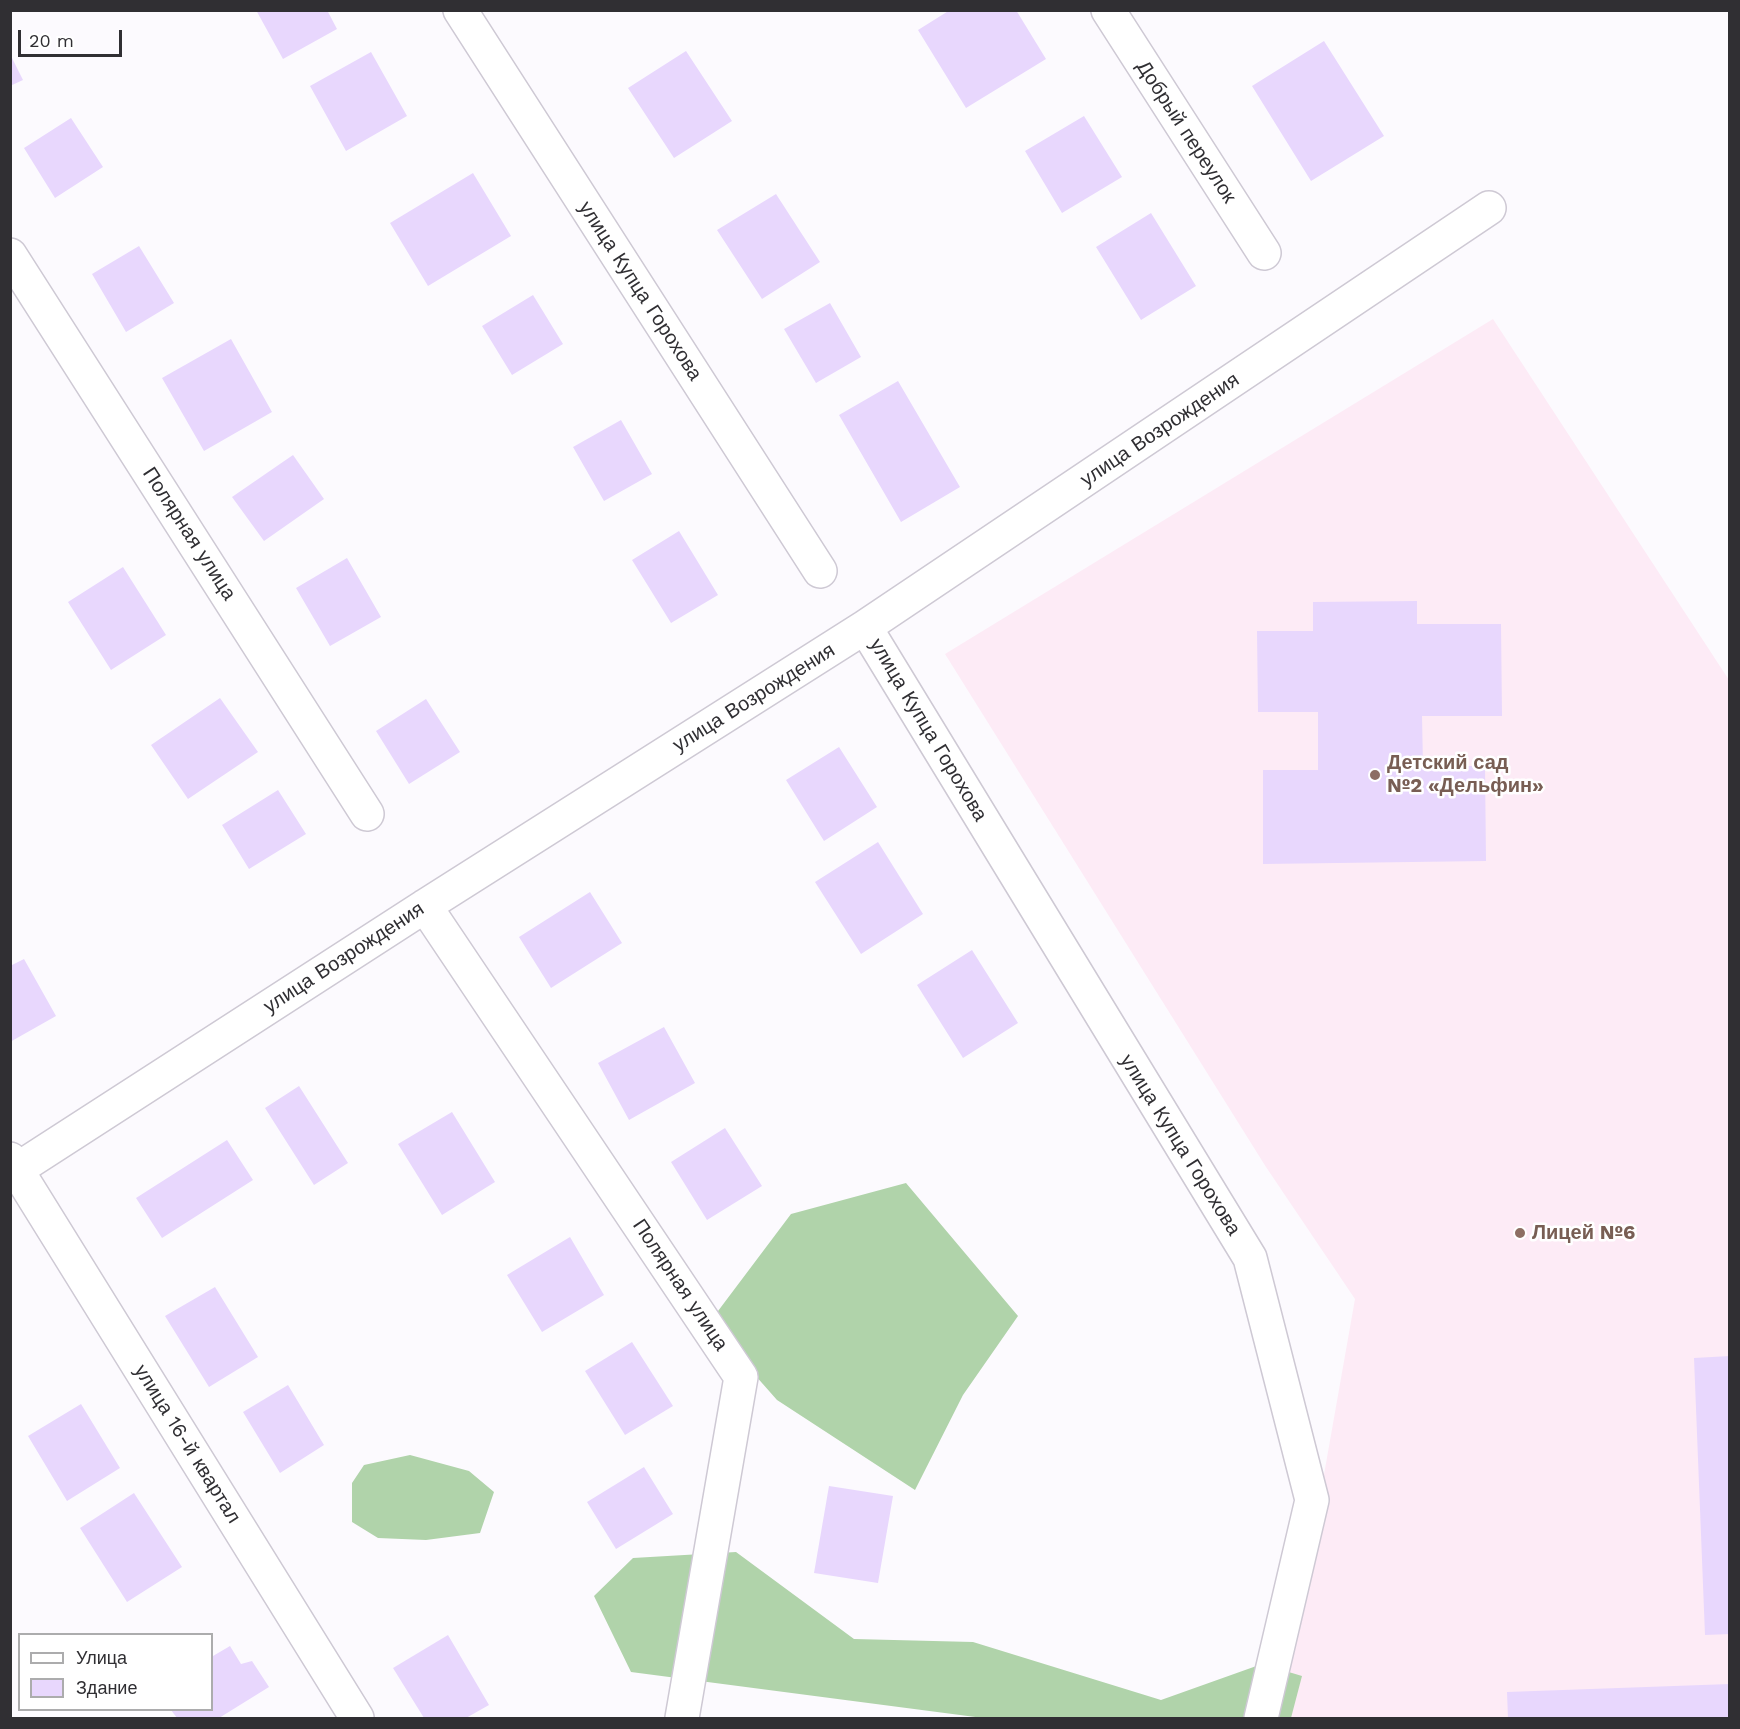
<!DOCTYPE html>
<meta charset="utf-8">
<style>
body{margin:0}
#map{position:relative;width:1740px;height:1729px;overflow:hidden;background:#fcfafe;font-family:"Work Sans",sans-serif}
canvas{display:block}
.frame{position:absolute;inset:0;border:12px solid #302f33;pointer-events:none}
.legend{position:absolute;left:18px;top:1633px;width:195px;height:78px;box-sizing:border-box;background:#fff;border:2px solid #acacad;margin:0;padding:8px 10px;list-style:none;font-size:18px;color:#302f33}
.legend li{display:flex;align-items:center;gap:12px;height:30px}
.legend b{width:30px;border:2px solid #acacad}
.scale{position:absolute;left:18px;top:30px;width:104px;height:27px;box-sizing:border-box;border:3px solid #302f33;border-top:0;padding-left:8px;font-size:18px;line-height:21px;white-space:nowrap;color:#302f33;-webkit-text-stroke:4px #fff;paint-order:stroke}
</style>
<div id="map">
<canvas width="1740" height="1729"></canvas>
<div class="frame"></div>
<ul class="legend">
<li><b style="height:8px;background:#fff"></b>Улица</li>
<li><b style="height:16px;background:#e8d7fd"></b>Здание</li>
</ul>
<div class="scale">20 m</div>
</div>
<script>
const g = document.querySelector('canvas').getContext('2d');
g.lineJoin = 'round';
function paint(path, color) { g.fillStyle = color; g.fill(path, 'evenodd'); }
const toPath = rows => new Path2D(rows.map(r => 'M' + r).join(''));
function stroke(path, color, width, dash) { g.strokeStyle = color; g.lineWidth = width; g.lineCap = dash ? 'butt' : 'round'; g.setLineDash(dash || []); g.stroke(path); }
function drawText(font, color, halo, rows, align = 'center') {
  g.font = font + ' "Work Sans",sans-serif'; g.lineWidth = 5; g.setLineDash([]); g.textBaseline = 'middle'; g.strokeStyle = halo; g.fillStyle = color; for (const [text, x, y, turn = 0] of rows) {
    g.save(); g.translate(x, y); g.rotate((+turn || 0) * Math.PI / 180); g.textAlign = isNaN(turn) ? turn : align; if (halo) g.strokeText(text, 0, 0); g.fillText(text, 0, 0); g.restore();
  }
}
const education = toPath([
 [1493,319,1729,680,1729,1718,1281,1718,1355,1299,1266,1167,945,654]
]);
const forest = toPath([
 [906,1183,1018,1316,963,1395,915,1490,777,1400,709,1323,791,1214],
 [410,1455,469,1471,494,1492,480,1533,426,1540,378,1538,352,1522,352,1483,364,1465],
 [736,1552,854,1639,973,1642,1161,1700,1262,1664,1302,1676,1291,1718,983,1718,631,1672,594,1596,633,1558]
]);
const building = toPath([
 [256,10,327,10,337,29,283,59],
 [950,10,1016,10,1046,59,966,108,918,30],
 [1324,41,1384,136,1311,181,1252,86],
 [686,51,732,121,674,158,628,88],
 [371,52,407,116,346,151,310,86],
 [10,54,23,80,10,86],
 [1084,116,1122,177,1062,213,1025,151],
 [71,118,103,167,55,198,24,148],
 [473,173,511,236,428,286,390,223],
 [776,194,820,262,762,299,717,230],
 [1151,213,1196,286,1141,320,1096,247],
 [139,246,174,303,126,332,92,274],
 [533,295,563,344,512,375,482,326],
 [830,303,861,357,816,383,784,329],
 [231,339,272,412,204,451,162,378],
 [898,381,960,487,901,522,839,415],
 [621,420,652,474,604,501,573,447],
 [293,455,324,499,264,541,232,497],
 [679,531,718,595,671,623,632,560],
 [347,558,381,617,330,646,296,588],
 [123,567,166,635,111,670,68,602],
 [1417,601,1417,624,1501,624,1502,716,1422,716,1423,766,1485,766,1486,861,1263,864,1263,770,1318,770,1318,712,1258,712,1257,631,1313,631,1313,602],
 [220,698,258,752,188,799,151,745],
 [426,699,460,752,409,784,376,731],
 [839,747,877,807,824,841,786,780],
 [278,790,306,834,249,869,222,825],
 [878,842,923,914,861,954,815,882],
 [590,892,622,943,551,988,519,937],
 [972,950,1018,1023,963,1058,917,985],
 [24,959,56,1016,10,1042,10,966],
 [664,1027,695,1083,629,1120,598,1063],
 [299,1086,348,1163,314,1185,265,1108],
 [452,1112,495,1182,442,1215,398,1144],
 [725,1128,762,1186,707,1220,671,1162],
 [227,1140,253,1180,162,1238,136,1198],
 [570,1237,604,1295,542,1332,507,1275],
 [215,1287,258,1357,209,1387,165,1316],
 [632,1342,673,1406,625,1435,585,1371],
 [1730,1356,1730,1634,1705,1635,1694,1358],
 [288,1385,324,1445,280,1473,243,1412],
 [81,1404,120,1468,67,1501,28,1436],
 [644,1467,673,1514,616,1549,587,1502],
 [829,1486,893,1496,878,1583,814,1573],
 [134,1493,182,1567,127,1602,80,1528],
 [448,1635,489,1705,466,1718,424,1718,393,1668],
 [230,1646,241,1664,252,1661,269,1687,219,1718,177,1718,171,1710,212,1710,212,1653,213,1656],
 [1730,1684,1730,1718,1508,1718,1507,1692]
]);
const minor = toPath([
 [460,10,820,571],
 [1108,10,1264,253],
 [10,255,367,814],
 [865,627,1250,1258,1312,1500,1261,1718],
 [425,906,741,1377,682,1718],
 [10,1159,357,1718],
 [10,1174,425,906,865,627,1489,208]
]);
const markers = [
 [1375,775,6,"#8d6e63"],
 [1520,1233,6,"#8d6e63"]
];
const streetNames = [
 ["Добрый переулок",1186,132,57],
 ["улица Купца Горохова",640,291,57],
 ["улица Возрождения",1160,430,-34],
 ["Полярная улица",189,534,57],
 ["улица Возрождения",754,698,-32],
 ["улица Купца Горохова",928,730,59],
 ["улица Возрождения",344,958,-33],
 ["улица Купца Горохова",1180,1145,58],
 ["Полярная улица",680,1285,56],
 ["улица 16-й квартал",187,1444,58]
];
const educationNames = [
 ["Детский сад",1387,763],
 ["№2 «Дельфин»",1387,786],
 ["Лицей №6",1532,1233]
];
paint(education, '#fdebf6');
paint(forest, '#b0d3aa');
paint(building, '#e8d7fd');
stroke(minor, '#cec9d4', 36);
stroke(minor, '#fff', 33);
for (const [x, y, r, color] of markers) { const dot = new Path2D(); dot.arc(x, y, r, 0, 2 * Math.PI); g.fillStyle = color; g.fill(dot); stroke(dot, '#fff', 2); }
drawText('20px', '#302f33', '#fff', streetNames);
drawText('bold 20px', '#785e54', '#fff', educationNames, 'left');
</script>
